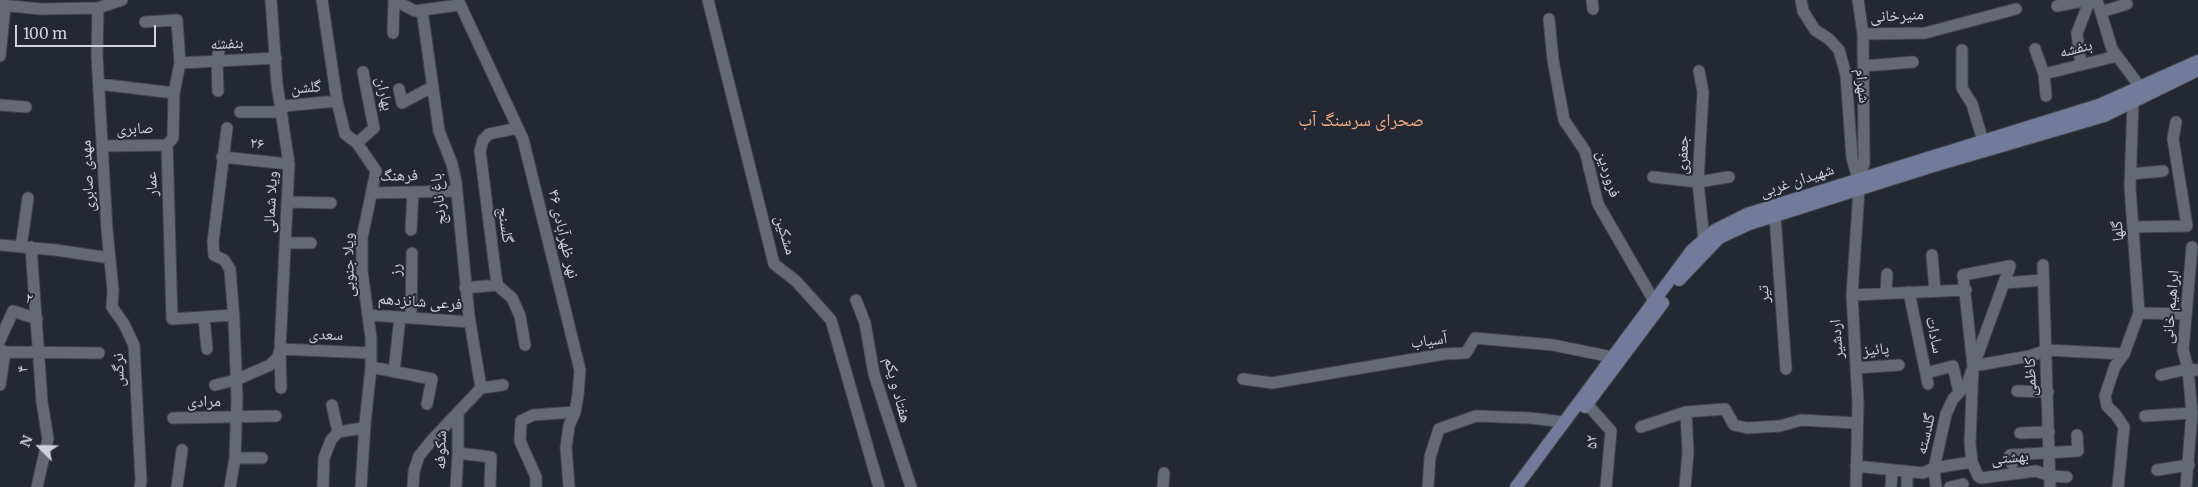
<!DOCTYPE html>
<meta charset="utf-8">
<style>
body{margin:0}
#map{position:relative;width:2198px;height:487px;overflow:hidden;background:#242833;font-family:Merriweather,serif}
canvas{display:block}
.north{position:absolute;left:15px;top:422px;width:50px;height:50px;-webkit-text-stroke:4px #242833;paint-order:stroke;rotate:293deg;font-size:14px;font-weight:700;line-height:20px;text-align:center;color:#cfd2d9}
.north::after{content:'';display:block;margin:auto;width:18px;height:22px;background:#cfd2d9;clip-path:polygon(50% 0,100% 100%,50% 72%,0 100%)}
.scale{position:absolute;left:15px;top:25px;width:141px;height:22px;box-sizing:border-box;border:2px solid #cfd2d9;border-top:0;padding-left:6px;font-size:15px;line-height:18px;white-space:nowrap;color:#cfd2d9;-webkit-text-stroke:4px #242833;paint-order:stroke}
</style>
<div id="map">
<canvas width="2198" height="487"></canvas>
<div class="north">N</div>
<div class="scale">100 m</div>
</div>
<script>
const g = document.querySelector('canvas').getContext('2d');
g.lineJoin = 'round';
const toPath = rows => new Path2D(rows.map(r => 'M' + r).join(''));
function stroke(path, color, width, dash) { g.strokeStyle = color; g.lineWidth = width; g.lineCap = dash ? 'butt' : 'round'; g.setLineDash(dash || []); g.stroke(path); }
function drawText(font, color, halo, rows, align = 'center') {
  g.font = font + ' Merriweather,"Noto Naskh Arabic",serif'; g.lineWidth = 4; g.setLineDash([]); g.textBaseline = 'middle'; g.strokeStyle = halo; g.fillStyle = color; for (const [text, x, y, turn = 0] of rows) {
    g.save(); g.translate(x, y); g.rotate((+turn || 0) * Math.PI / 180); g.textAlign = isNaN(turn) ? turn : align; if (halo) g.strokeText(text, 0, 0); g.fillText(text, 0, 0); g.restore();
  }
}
const street = toPath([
 [122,0,98,8,97,56,107,230,113,290,112,307,124,324,134,345,141,481,140,487],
 [322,0,337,101,345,134,357,143,376,171,362,238,362,271,371,338,371,367,365,424,363,428,338,432,331,440,324,458,323,487],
 [394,0,415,11,422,10,439,131,452,164,456,182,469,316,481,388,432,440,419,456,414,471,413,487],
 [458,0,523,139,580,370,578,395,575,412,569,426,566,447,569,487],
 [708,0,774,264,796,281,831,320,879,487],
 [1592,0,1593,9],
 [1801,0,1803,11,1815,30,1829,39,1839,50,1846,75,1852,158,1858,179,1859,190,1852,295,1858,403,1856,487],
 [1858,0,1863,34],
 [2097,0,2112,49,2140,87],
 [0,5,41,9,98,8],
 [2057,6,2088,0],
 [422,10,459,5],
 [2101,12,2127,4],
 [1549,19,1553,60,1564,120,1585,151,1598,204,1654,301],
 [145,22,177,20,180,63,174,93,173,138,167,145,172,319,234,315],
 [393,33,394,2],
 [2035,49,2044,74,2046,96],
 [1962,50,1962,88,1972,104,1983,141],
 [0,56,5,6],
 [180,63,276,58],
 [2081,65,2077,33,2090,0],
 [1864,66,1913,62],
 [1699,71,1703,92,1698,182,1704,240],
 [2044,74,2117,56],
 [99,84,174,93],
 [399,89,402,103,432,87],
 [218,91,217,60,220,46],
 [0,105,26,107],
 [240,112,281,112,284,106,337,101],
 [227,128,213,242,214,255,224,260,230,269,234,320,237,398,235,458,230,487],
 [518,128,489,134,483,140,480,151,497,285,512,298,520,316,525,345],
 [357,143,374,128,363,72],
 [103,146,167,145],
 [222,157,289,164],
 [2131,174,2163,171],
 [1653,177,1698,182,1729,177],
 [1858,179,1864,164,1863,34,1925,33,2016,9],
 [372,193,456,191],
 [287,202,331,203],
 [1775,216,1786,369],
 [2134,227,2187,226,2173,139,2176,122],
 [411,230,413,192],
 [285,243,311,243],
 [0,245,56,250,110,258],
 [21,247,28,198],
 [31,247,42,402,48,439,37,487],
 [1932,255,1935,291],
 [2043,265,2050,487],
 [2010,266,1963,275,1973,366,1970,443,1972,462,1978,476,1981,478,2036,471,2050,476,2067,477],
 [2004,283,2043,280],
 [465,288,497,285],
 [1909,292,1928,384],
 [1886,293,1887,274],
 [1852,295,1966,290],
 [856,300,865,323,874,374,911,487],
 [2139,313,2186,314],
 [368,315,470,322],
 [204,317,207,349],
 [411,318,412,253],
 [0,340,13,311,37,319],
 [0,349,5,352,99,353],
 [1973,366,2030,356,2047,350,2124,354],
 [371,367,432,379,427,404],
 [1856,368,1899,365],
 [394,372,400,317],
 [1926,373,1953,366,1959,392],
 [2161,375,2188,369,2198,370],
 [1243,379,1272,383,1444,354,1466,353,1475,338,1553,345,1612,357],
 [0,385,5,352],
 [215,385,236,380,270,365,278,357,280,349,289,164,277,84,271,0],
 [281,388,280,349,371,353],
 [481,388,503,385],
 [2017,391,2048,392],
 [1587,404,1611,431,1606,487],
 [332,405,338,432],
 [2145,416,2192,413],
 [173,418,276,416],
 [1641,427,1686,412,1725,409,1734,425,1747,428,1780,426,1801,420,1857,423],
 [2020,433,2049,432],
 [458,453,491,457,490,487],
 [235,458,262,458],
 [2012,464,2010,455,2078,451,2077,435],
 [1856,466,1923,473,1934,468,1946,414,1953,399,1967,384,2010,266],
 [2157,470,2189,465],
 [177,487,182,450],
 [361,487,365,424],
 [456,487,458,453,458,413],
 [536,487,536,477,520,441,521,421,533,415,575,412],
 [1163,487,1164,473],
 [1428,487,1430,457,1439,429,1476,416,1530,418,1564,422],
 [1685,487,1688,452,1686,412],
 [1891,487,1892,470],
 [1907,487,1907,471],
 [1936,487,1934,468,1972,462],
 [1950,487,1963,484],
 [2118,487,2124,427,2116,415,2107,406,2105,396,2115,366,2124,354,2139,313,2130,187,2133,102],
 [2186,487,2192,413,2188,369,2183,350,2192,247]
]);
const secondary = toPath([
 [1679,280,1719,238,1749,224,1933,166,2104,116,2198,70],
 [1585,407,1663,303],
 [1516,487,1692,250,1715,230,1747,214,2099,105,2198,61]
]);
const streetNames = [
 ["منیرخانی",1897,16,-3],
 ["بنفشه",227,44,-3],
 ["بنفشه",2076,49,-14],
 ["شهرام",1862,86,83],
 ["گلشن",306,88,-5],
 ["بهاران",384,94,78],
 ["صابری",135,129,-2],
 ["۲۶",257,144,6],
 ["جعفری",1683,155,-88],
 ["فروردین",1608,174,73],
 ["مهدی صابری",88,176,-93],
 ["فرهنگ",399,176,-1],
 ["شهیدان غربی",1797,181,-18],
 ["عمار",152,184,-93],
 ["باغ نارنج",439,199,-96],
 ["ویلا شمالی",271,202,-87],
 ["گلسنج",505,225,82],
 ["گلها",2118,231,-94],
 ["نهر ظهرآبادی ۴۶",563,234,77],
 ["مشکین",785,235,73],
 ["ویلا جنوبی",349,265,-91],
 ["رز",396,270,-89],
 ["تیر",1764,294,-94],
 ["۲",29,299,17],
 ["فرعی شانزدهم",420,302,4],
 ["ابراهیم خانی",2171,307,-85],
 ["سعدی",326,335,2],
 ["سادات",1934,335,78],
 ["اردشیر",1837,339,-94],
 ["آسیاب",1429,341,-8],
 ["پائیز",1876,350,-5],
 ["۴",23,369,-93],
 ["نرگس",119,370,-92],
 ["کاظمی",2031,377,-92],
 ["هفتاد و یکم",897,390,75],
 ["مرادی",204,402,-1],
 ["گلدسته",1926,434,-77],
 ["۵۲",1592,442,-92],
 ["شکوفه",441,450,-89],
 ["بهشتی",2010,458,-5]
];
const neighbourhoodNames = [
 ["صحرای سرسنگ آب",1361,121]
];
stroke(street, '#43464f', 13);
stroke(secondary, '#43464f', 14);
stroke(street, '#656976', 11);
stroke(secondary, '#727b9a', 12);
drawText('16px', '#cfd2d9', '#242833', streetNames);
drawText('18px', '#f5ac87', '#242833', neighbourhoodNames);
</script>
